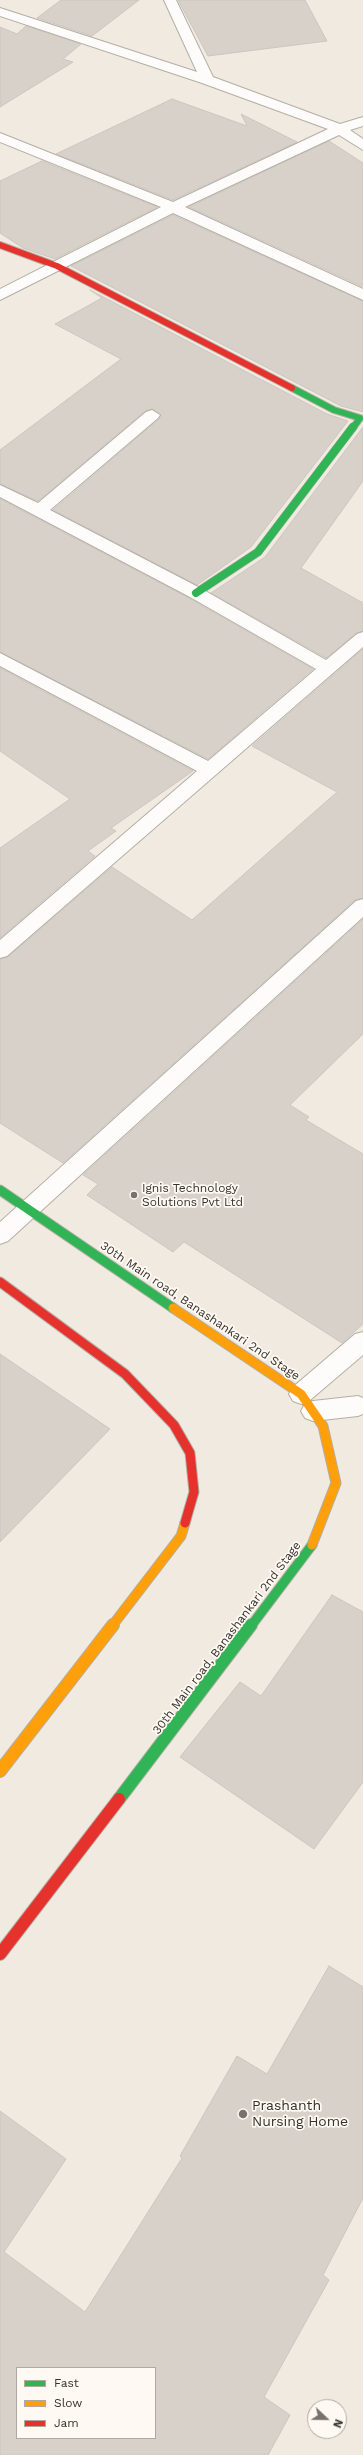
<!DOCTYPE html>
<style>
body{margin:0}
#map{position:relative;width:363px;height:2455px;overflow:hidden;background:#f1eae0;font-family:"Work Sans",sans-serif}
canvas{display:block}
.legend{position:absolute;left:16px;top:2367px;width:140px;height:72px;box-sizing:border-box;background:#fef9f3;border:1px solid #aea9a3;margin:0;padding:5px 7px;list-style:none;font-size:12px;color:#37322c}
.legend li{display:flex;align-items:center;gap:8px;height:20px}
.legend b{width:20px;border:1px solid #aea9a3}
.north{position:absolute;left:307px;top:2399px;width:40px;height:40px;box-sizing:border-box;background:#fef9f3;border:1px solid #aea9a3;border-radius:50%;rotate:112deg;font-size:11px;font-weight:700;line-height:16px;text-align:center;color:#37322c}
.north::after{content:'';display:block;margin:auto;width:14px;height:18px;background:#78726b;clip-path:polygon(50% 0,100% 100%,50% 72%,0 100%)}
</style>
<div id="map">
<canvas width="363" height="2455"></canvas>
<ul class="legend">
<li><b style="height:5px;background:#30b455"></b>Fast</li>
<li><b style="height:5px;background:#ff9f0a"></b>Slow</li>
<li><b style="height:5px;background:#e5322d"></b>Jam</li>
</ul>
<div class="north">N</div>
</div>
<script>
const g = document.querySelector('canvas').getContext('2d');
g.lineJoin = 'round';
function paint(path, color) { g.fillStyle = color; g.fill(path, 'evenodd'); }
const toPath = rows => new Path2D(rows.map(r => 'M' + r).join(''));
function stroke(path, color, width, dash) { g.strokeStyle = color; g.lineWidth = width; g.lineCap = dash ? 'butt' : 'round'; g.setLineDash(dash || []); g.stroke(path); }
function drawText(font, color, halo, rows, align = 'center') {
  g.font = font + ' "Work Sans",sans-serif'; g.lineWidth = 3.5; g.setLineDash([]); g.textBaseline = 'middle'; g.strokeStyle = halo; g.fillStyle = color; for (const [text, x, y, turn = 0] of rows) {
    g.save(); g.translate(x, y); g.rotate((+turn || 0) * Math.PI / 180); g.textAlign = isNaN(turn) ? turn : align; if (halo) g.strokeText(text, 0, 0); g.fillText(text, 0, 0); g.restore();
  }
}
const building = toPath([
 [61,0,139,0,92,36,37,18,61,0],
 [178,0,305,0,327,41,208,56,178,0],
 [26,26,81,44,63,59,73,62,0,107,0,27,17,34,26,26],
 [172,99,247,126,241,114,297,142,173,200,56,154,172,99],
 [329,141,363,163,363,287,189,207,329,141],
 [42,161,157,207,55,259,23,248,0,233,0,181,42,161],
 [173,215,363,301,363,412,341,406,71,266,173,215],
 [90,290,327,414,348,421,251,547,197,585,53,510,159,419,161,415,153,409,145,411,38,501,0,484,0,450,121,359,55,324,102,298,90,290],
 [363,427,363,481,301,568,363,603,363,631,356,633,326,658,211,593,265,557,363,427],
 [0,499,189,598,313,669,208,759,0,652,0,499],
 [363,649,363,898,355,900,63,1163,0,1123,0,959,8,957,112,867,192,920,337,792,252,746,363,649],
 [0,668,193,771,111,828,116,831,88,851,95,856,0,938,0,848,70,799,0,751,0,668],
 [363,919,363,1034,290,1105,309,1117,306,1120,363,1154,363,1324,342,1343,184,1242,173,1252,87,1195,98,1184,83,1175,363,919],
 [0,1354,110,1429,0,1542,0,1354],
 [332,1595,363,1612,363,1782,314,1849,180,1757,240,1682,261,1696,332,1595],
 [329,1966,363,1987,363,2198,323,2275,329,2280,264,2397,290,2415,268,2455,0,2455,0,2111,66,2159,4,2252,85,2312,182,2158,180,2156,237,2056,267,2074,329,1966],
 [17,2368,155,2368,155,2438,17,2438,17,2368]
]);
const lane = toPath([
 [363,1332,363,1355,309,1401,301,1404,293,1401,289,1394,293,1387,355,1334,363,1332]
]);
const street = toPath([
 [164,0,176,0,213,77,340,124,363,117,363,126,350,130,363,139,363,150,339,135,185,207,363,289,363,300,173,213,0,300,0,289,161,207,0,142,0,133,173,202,328,129,202,83,0,16,0,8,197,72,164,0],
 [152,410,160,415,158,418,50,510,202,589,326,660,357,634,363,632,363,647,7,956,0,958,0,940,197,771,0,666,0,653,208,761,316,669,190,597,0,497,0,485,38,503,146,412,152,410],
 [363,899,363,917,8,1241,0,1244,0,1222,356,901,363,899],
 [358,1396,363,1398,363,1414,358,1416,313,1421,305,1418,301,1411,305,1404,313,1401,358,1396]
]);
const fastFar3 = toPath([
 [292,388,334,410,360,418,353,428]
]);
const fastFar2 = toPath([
 [196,593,258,552,353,427]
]);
const fastFar1 = toPath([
 [0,1190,173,1308],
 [251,1626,312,1545]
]);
const fast = toPath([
 [119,1799,251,1625]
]);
const slowFar1 = toPath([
 [173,1308,301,1394,323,1426,336,1483,312,1545],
 [112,1626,181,1536,185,1523]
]);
const slow = toPath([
 [0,1771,113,1625]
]);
const jamFar2 = toPath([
 [0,245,57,266,292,388]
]);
const jamFar1 = toPath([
 [0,1282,125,1374,174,1425,190,1453,194,1492,185,1523]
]);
const jam = toPath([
 [0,1954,119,1799]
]);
const markers = [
 [134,1195,4,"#78726b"],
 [243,2114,5,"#78726b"]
];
const poiNames = [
 ["Ignis Technology",142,1188],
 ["Solutions Pvt Ltd",142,1202]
];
const streetNames = [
 ["30th Main road, Banashankari 2nd Stage",200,1311,34],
 ["30th Main road, Banashankari 2nd Stage",227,1638,-53]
];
const nearPoinames = [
 ["Prashanth",252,2106],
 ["Nursing Home",252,2122]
];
paint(building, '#d7d1ca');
stroke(building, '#ccc6bf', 1);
stroke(lane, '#b3aea6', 2);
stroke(street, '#b3aea6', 2);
stroke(fastFar3, '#b3aea6', 8);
stroke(fastFar2, '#b3aea6', 9);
stroke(fastFar1, '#b3aea6', 11);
stroke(fast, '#b3aea6', 14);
stroke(slowFar1, '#b3aea6', 11);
stroke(slow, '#b3aea6', 14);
stroke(jamFar2, '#b3aea6', 8);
stroke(jamFar1, '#b3aea6', 11);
stroke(jam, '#b3aea6', 14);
paint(lane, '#fdfcfa');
paint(street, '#fdfcfa');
stroke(fastFar3, '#30b455', 6);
stroke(fastFar2, '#30b455', 8);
stroke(fastFar1, '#30b455', 9);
stroke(fast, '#30b455', 12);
stroke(slowFar1, '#ff9f0a', 9);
stroke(slow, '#ff9f0a', 12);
stroke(jamFar2, '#e5322d', 6);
stroke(jamFar1, '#e5322d', 9);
stroke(jam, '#e5322d', 12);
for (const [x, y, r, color] of markers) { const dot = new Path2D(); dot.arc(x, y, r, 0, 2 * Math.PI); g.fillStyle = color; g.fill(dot); stroke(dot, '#fef9f3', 1.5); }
drawText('12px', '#37322c', '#fef9f3', poiNames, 'left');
drawText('12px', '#37322c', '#fef9f3', streetNames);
drawText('14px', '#37322c', '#fef9f3', nearPoinames, 'left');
</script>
